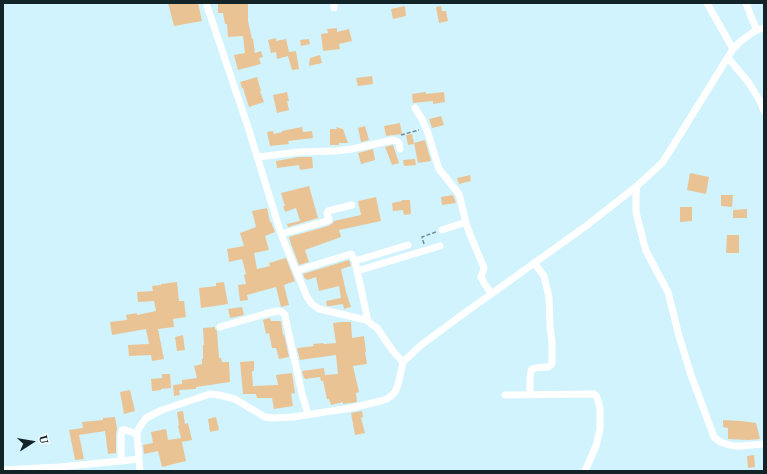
<!DOCTYPE html>
<style>
body{margin:0}
#map{position:relative;width:767px;height:474px;overflow:hidden;background:#d1f3fe;font-family:"Noto Serif",serif}
canvas{display:block}
.frame{position:absolute;inset:0;border:4px solid #132429;pointer-events:none}
.north{position:absolute;left:12px;top:422px;width:40px;height:40px;-webkit-text-stroke:3px #f3fcfe;paint-order:stroke;rotate:78deg;font-size:11px;font-weight:700;line-height:16px;text-align:center;color:#132429}
.north::after{content:'';display:block;margin:auto;width:14px;height:18px;background:#132429;clip-path:polygon(50% 0,100% 100%,50% 72%,0 100%)}
</style>
<div id="map">
<canvas width="767" height="474"></canvas>
<div class="frame"></div>
<div class="north">U</div>
</div>
<script>
const g = document.querySelector('canvas').getContext('2d');
g.lineJoin = 'round';
function paint(path, color) { g.fillStyle = color; g.fill(path, 'evenodd'); }
const toPath = rows => new Path2D(rows.map(r => 'M' + r).join(''));
function stroke(path, color, width, dash) { g.strokeStyle = color; g.lineWidth = width; g.lineCap = dash ? 'butt' : 'round'; g.setLineDash(dash || []); g.stroke(path); }
const building = toPath([
 [168,3,198,3,202,21,174,26],
 [218,3,248,3,248,21,252,39,253,39,255,53,261,51,263,57,259,58,261,64,238,70,234,55,245,53,243,36,228,37,227,24,225,24,223,13,218,13],
 [405,6,406,16,393,19,391,9],
 [441,6,442,11,446,11,448,21,439,23,436,7],
 [337,28,337,32,349,29,352,41,339,44,340,49,323,51,321,34,328,33,327,29],
 [276,38,276,41,286,39,289,52,296,51,299,69,292,70,288,56,277,59,276,52,271,53,268,40],
 [309,39,310,44,301,46,300,40],
 [320,55,322,63,309,66,310,58],
 [372,76,373,84,358,86,356,78],
 [257,77,261,91,260,91,264,102,249,107,243,88,242,88,240,82],
 [287,92,289,101,287,101,289,110,277,113,273,95],
 [426,92,426,94,444,92,445,102,433,104,433,101,413,103,412,94],
 [441,116,444,125,432,128,429,119],
 [400,123,402,134,386,136,384,126],
 [365,126,369,140,361,142,358,128],
 [302,127,303,132,312,131,313,138,288,141,289,144,270,146,267,132,273,131,274,134,282,132,282,131],
 [336,127,343,129,348,143,339,143,339,145,330,145,330,129,337,129],
 [412,134,414,144,408,145,406,135],
 [425,140,431,161,418,163,414,143],
 [393,145,399,163,392,165,385,147],
 [373,149,375,160,361,164,358,153],
 [299,157,312,157,313,168,300,170,299,165,277,168,276,161],
 [415,159,416,165,404,166,403,160],
 [690,173,709,177,706,194,687,190],
 [470,175,471,181,459,184,457,178],
 [309,186,318,218,288,227,287,224,300,221,296,208,285,212,283,206,285,206,281,193],
 [453,195,456,203,442,205,441,197],
 [721,195,733,195,732,207,721,206],
 [376,197,381,221,339,230,341,237,305,250,309,262,299,265,291,244,289,237,328,226,333,223,334,221,361,215,358,201],
 [402,200,410,200,411,214,404,215,403,210,393,211,392,203,402,201],
 [680,207,692,207,692,221,680,222],
 [267,208,270,222,271,222,275,232,265,236,269,250,254,253,257,269,270,266,269,263,286,258,295,281,284,285,289,305,281,307,276,287,247,295,248,300,240,301,238,285,246,284,244,275,246,274,242,259,229,262,227,249,244,246,240,233,256,227,252,211],
 [747,209,747,218,733,218,733,210],
 [727,235,739,235,739,253,726,253],
 [349,260,351,266,341,269,346,292,351,307,344,309,343,304,330,306,327,306,326,301,341,298,339,286,319,291,316,277,307,280,306,278,305,279,303,274],
 [177,282,179,301,184,301,186,317,173,319,174,327,158,329,164,359,152,361,151,355,129,356,128,345,149,344,146,329,112,335,110,322,127,320,126,315,137,313,137,315,156,311,154,301,138,302,137,292,153,291,152,286,161,285,161,284],
 [224,282,228,304,201,308,199,288,216,286,216,283],
 [242,307,244,315,230,318,228,309],
 [270,318,271,321,281,321,283,335,284,334,289,357,279,359,276,348,272,348,269,333,266,334,263,320],
 [342,322,351,322,352,338,364,336,366,352,365,352,367,364,353,366,359,392,356,393,357,402,343,404,343,402,331,405,329,399,327,399,323,381,321,381,320,377,305,379,305,378,304,378,302,371,324,368,325,375,338,374,336,355,300,360,297,348,314,346,313,344,323,343,324,344,336,343,333,323],
 [215,327,215,329,217,331,219,358,221,358,222,362,229,362,230,382,196,387,196,389,179,390,180,395,174,396,173,385,182,384,182,380,197,378,194,366,202,364,202,359,203,359,203,345,204,345,203,328],
 [183,335,185,350,177,351,175,337],
 [254,361,254,371,252,371,253,386,278,385,276,375,292,373,295,393,291,394,293,406,274,409,272,398,257,398,256,394,243,394,240,362],
 [162,374,170,374,171,388,161,389,161,390,152,391,151,379,162,378],
 [130,390,135,411,124,414,120,392],
 [183,411,185,424,188,423,192,440,182,442,178,426,179,425,177,412],
 [362,411,363,417,361,418,365,433,355,435,351,413],
 [115,417,117,429,116,434,116,453,108,454,105,431,79,435,84,459,75,460,69,430,83,428,82,422,103,420,103,418],
 [216,417,219,430,210,432,208,419],
 [723,420,741,421,756,423,760,439,749,440,728,439,728,428,723,427],
 [166,429,168,440,181,438,186,461,162,467,158,451,144,454,143,445,153,443,151,432],
 [754,455,755,467,748,468,747,456]
]);
const path = toPath([
 [401,135,419,130],
 [424,244,422,237,436,232]
]);
const minor = toPath([
 [707,3,733,49],
 [746,3,752,19,757,30],
 [334,8,334,3],
 [728,58,749,83,760,101,764,111],
 [415,108,422,119,428,133,435,156,439,169,459,194,467,227,484,268,481,277,484,283,491,293],
 [258,157,299,152,335,151,352,149,393,140,396,141,399,143,400,149],
 [637,186,636,194,636,212,643,240,646,251,653,264,668,292,679,336,691,375,714,437,720,442,733,446,740,446,764,444],
 [442,230,466,222],
 [281,234,327,221,329,220,327,213,328,211,352,205],
 [355,261,408,245],
 [296,271,344,256,351,254,355,261,368,321],
 [357,271,440,246],
 [220,327,265,314,277,311,282,312,285,315,286,321,302,394,308,414],
 [403,362,420,346,459,317,586,226,637,186,662,163,671,149,733,49,741,41,749,35,757,30,764,28],
 [505,395,594,394,597,397,600,408,600,429,596,446,585,471],
 [530,395,530,377,531,371,532,369,535,368,548,367,551,365,552,363,552,342,550,327,549,297,544,276,534,263],
 [121,461,139,459],
 [3,470,59,467,121,461,121,434,122,430,125,430,137,434],
 [140,471,137,434,139,428,146,418,162,410,210,394,219,395,235,399,258,413,265,417,272,418,293,417,351,408,381,401,387,399,391,396,395,392,398,385,403,362,393,351,377,328,371,324,368,321,362,319,319,309,312,304,307,297,281,234,248,127,206,3]
]);
paint(building, '#eac394');
stroke(path, '#728c94', 1.5, [4, 2]);
stroke(minor, '#fff', 7);
</script>
